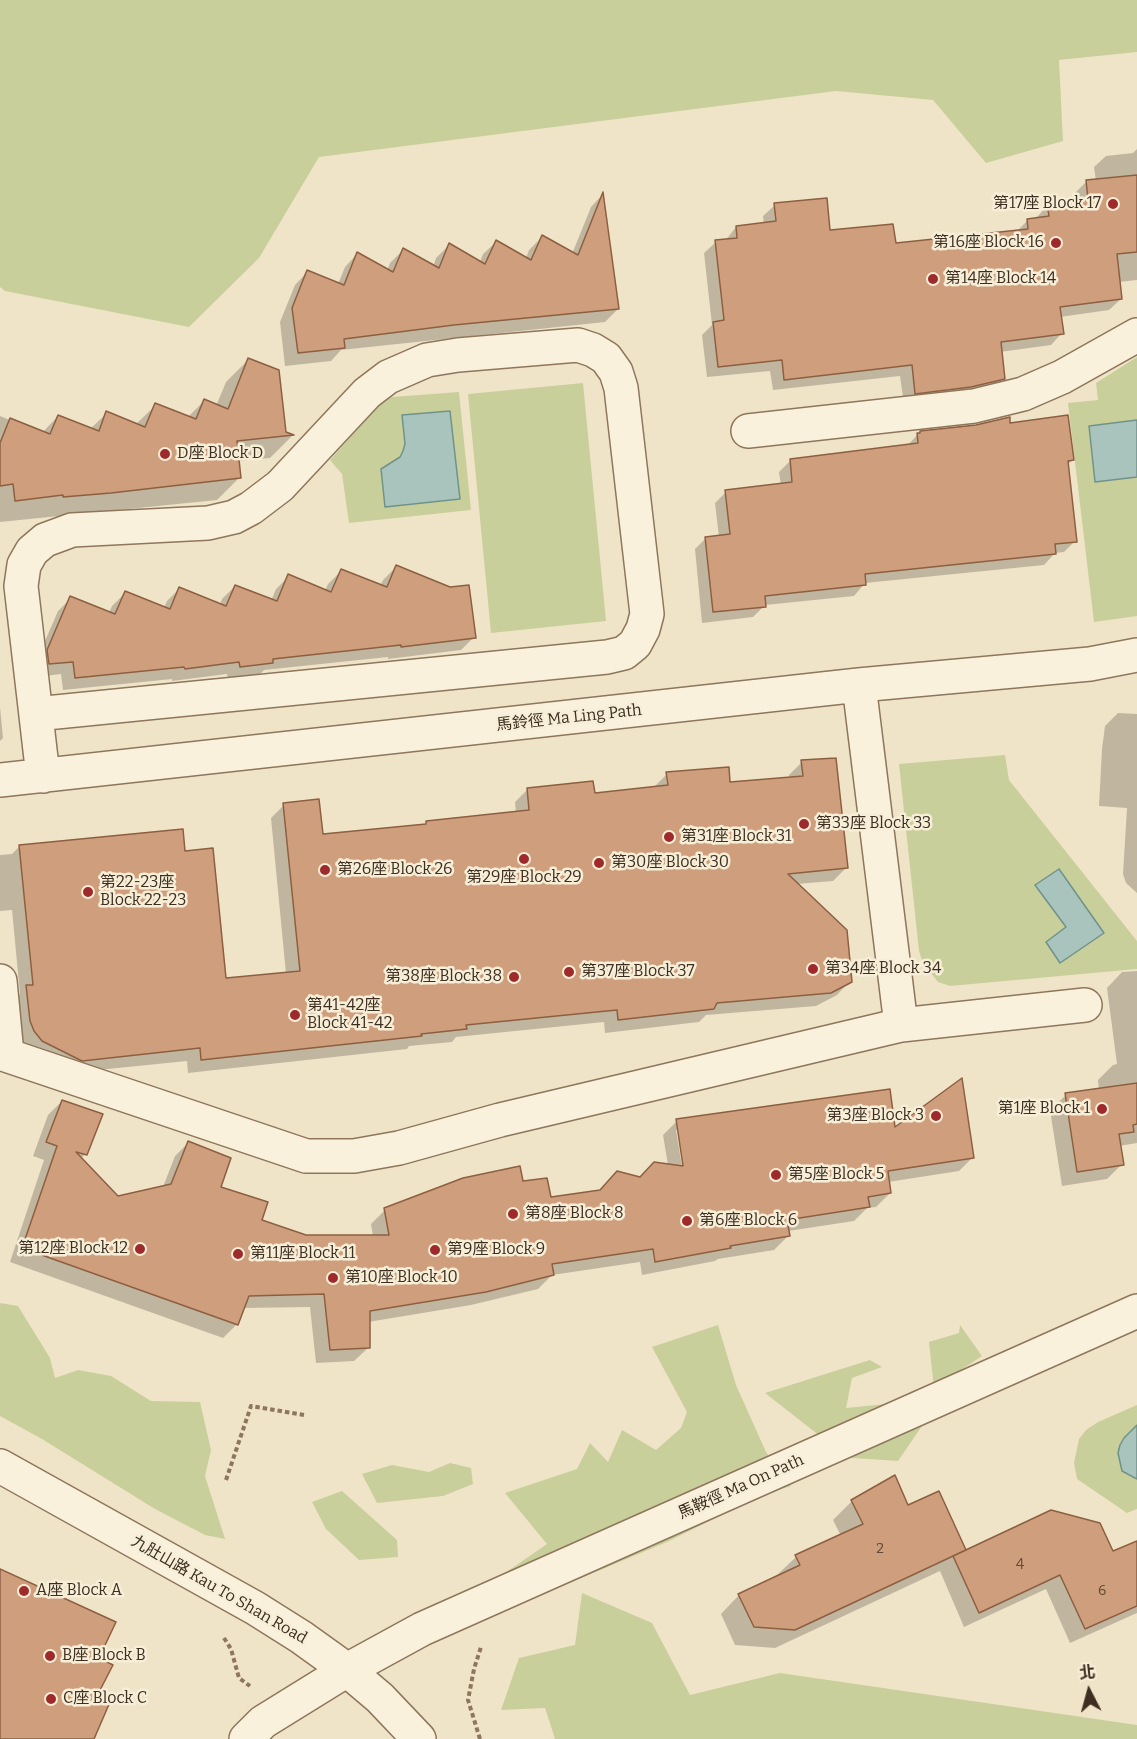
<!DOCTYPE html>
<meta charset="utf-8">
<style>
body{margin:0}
#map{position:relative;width:1137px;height:1739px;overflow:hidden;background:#f0e4c8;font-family:Bitter,"Noto Sans TC",serif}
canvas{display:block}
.north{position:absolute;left:1059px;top:1661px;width:60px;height:60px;-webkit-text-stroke:4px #f7eed8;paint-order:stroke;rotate:354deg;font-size:16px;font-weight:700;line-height:24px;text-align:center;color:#3d2e20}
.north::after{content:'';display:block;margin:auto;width:21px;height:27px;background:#3d2e20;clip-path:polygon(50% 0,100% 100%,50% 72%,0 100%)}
</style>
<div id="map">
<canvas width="1137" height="1739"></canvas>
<div class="north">北</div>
</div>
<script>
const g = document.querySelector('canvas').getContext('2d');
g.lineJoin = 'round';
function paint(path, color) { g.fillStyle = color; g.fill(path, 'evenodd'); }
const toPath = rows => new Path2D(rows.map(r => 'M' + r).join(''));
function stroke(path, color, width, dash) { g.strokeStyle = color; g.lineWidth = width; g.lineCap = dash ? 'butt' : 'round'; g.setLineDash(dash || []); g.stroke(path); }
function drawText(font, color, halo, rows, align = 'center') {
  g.font = font + ' Bitter,"Noto Sans TC",serif'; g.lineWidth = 5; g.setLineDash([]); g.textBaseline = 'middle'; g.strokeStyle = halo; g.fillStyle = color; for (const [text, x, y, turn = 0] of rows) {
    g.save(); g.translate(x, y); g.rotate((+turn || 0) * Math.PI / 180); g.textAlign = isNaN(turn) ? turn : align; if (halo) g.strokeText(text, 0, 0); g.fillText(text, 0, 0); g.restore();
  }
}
const green = toPath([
 [0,0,1137,0,1137,52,1059,60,1063,141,986,163,933,100,836,91,319,157,259,258,189,327,5,291,0,287],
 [1137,357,1137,616,1094,622,1068,403,1098,400,1096,383],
 [583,383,606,621,491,633,468,394],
 [459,392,471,510,349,523,342,474,330,460,382,401,392,397],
 [1005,755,1009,780,1137,941,1137,969,950,986,938,982,923,963,919,951,899,764],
 [0,1303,18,1306,50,1358,55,1378,78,1370,111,1376,151,1401,200,1402,211,1450,205,1476,225,1539,205,1535,155,1509,42,1439,0,1416],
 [718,1325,736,1385,766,1452,791,1486,760,1496,667,1542,567,1584,505,1573,547,1544,505,1493,577,1469,590,1443,608,1462,622,1430,656,1450,681,1428,687,1412,652,1347],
 [960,1325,982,1356,934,1388,929,1342,959,1333],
 [870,1360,882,1367,852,1378,846,1408,896,1403,924,1423,898,1461,838,1457,820,1436,765,1393],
 [1137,1405,1137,1509,1127,1513,1077,1479,1074,1463,1079,1439,1086,1430,1098,1422],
 [450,1463,471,1468,473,1484,443,1496,377,1503,362,1474,392,1465,429,1472],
 [342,1491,397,1540,398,1557,359,1560,326,1529,312,1502],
 [582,1593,652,1623,690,1695,780,1673,1137,1725,1137,1739,555,1739,545,1708,501,1710,519,1658,575,1645]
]);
const water = toPath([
 [450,411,460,499,385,507,381,469,400,457,403,451,405,444,402,415,450,411],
 [1137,420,1137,477,1095,482,1089,426,1137,420],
 [1059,869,1104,933,1060,963,1046,942,1066,927,1035,885,1059,869],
 [1137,1425,1137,1479,1122,1471,1118,1453,1120,1445,1124,1438,1137,1425]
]);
const shadow = toPath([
 [1137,149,1137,280,1119,282,1121,299,1109,310,1060,317,1062,333,1051,345,1000,352,1004,379,992,390,904,404,900,376,773,390,770,371,707,377,702,335,712,325,704,253,716,242,725,241,736,227,764,224,763,216,775,205,829,232,894,245,1016,232,1028,220,1037,219,1037,217,1048,205,1076,202,1075,193,1087,181,1096,181,1094,167,1106,156,1133,153],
 [602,195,618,309,605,322,341,350,331,361,285,366,280,322,295,285,307,272,338,284,345,267,357,254,387,271,390,263,403,250,433,267,436,258,449,245,480,262,483,254,496,242,526,258,529,250,542,237,572,254,591,207],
 [248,360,284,433,292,436,270,458,238,461,240,477,217,500,0,522,0,416,42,433,58,416,90,429,107,413,136,424,156,405,188,417,204,401,216,406,226,382],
 [1009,424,1073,460,1067,465,1075,541,1064,552,1055,553,1044,565,865,583,854,596,765,605,753,617,702,623,695,549,706,538,719,537,715,503,726,492,781,485,779,472,790,461,907,446,920,432],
 [396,567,474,637,461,650,388,659,388,657,264,670,259,675,228,679,227,674,172,681,172,679,63,690,61,674,36,677,35,664,58,611,71,598,109,613,112,606,125,593,164,608,167,601,180,588,220,605,222,599,235,586,271,601,276,589,289,576,325,591,328,584,341,571,380,586,383,580],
 [0,707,3,738,0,741],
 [1118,713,1137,714,1137,893,1126,883,1123,874,1127,808,1099,806,1102,749,1105,726],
 [802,762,846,868,833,881,796,884,850,981,837,995,816,1006,706,1015,699,1022,605,1033,604,1022,456,1037,452,1042,409,1046,407,1049,188,1073,187,1061,68,1073,21,1044,14,1000,20,994,12,910,0,911,0,855,12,854,20,846,184,853,224,980,286,974,271,818,284,805,321,836,423,826,427,822,516,813,515,802,528,789,593,794,653,788,667,774,729,784,789,778,789,775],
 [1137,971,1137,1143,1119,1146,1122,1164,1107,1179,1062,1186,1050,1110,1066,1095,1099,1090,1098,1080,1113,1065,1117,1064,1107,988,1122,972],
 [62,1101,85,1154,81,1159,118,1198,163,1187,175,1156,189,1142,219,1188,260,1221,306,1237,373,1236,371,1224,385,1210,522,1182,550,1198,598,1192,617,1172,640,1178,668,1165,663,1135,677,1121,894,1129,972,1158,959,1171,888,1182,890,1193,876,1207,867,1208,854,1221,788,1231,788,1236,774,1250,718,1259,715,1261,642,1275,640,1262,552,1275,538,1289,471,1305,368,1322,368,1348,354,1361,316,1363,310,1307,243,1308,237,1324,223,1338,10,1262,44,1160,33,1156,48,1115],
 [676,1130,679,1130,686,1173,683,1173],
 [852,1501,908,1507,960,1554,1112,1553,1137,1542,1137,1613,1070,1643,1046,1589,964,1627,940,1571,775,1648,735,1645,721,1614,739,1595,778,1577,777,1575,796,1557,841,1536,833,1520]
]);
const building = toPath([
 [1137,175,1137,252,1117,254,1122,299,1060,307,1064,334,1001,342,1005,379,971,387,915,394,912,365,784,380,782,360,718,367,713,322,724,320,715,240,737,238,736,226,776,221,774,203,827,198,830,230,893,224,896,243,1028,229,1027,219,1049,216,1047,204,1088,200,1086,180,1137,175],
 [603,192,619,309,454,325,344,339,345,348,298,353,292,308,307,270,344,285,357,252,393,272,403,248,439,268,449,243,485,264,496,240,531,260,542,235,578,255,603,192],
 [248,358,279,370,286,432,294,435,237,441,241,478,111,493,63,497,63,495,15,501,13,484,0,486,0,443,10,418,50,434,58,415,99,431,106,411,145,427,155,403,196,419,204,399,228,409,248,358],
 [1068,415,1074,460,1068,461,1077,542,1055,544,1056,554,865,574,866,585,765,596,766,607,713,612,705,537,730,534,725,490,792,482,790,459,918,443,917,433,920,433,920,431,976,425,1010,417,1010,423,1068,415],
 [396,565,450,587,469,585,476,638,401,647,401,645,273,659,273,663,240,667,239,662,185,669,184,667,75,678,73,662,49,664,47,650,70,596,115,614,125,591,170,609,179,587,226,606,235,585,277,601,288,574,331,592,341,569,387,587,396,565],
 [836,758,848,868,788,874,847,930,852,982,831,993,717,1003,714,1009,618,1020,617,1010,466,1025,467,1029,421,1034,422,1036,201,1060,200,1048,82,1061,42,1041,34,1031,30,1021,26,985,33,985,19,845,183,829,185,851,213,848,226,978,300,971,283,803,319,799,323,834,426,824,426,821,529,810,527,788,593,781,595,793,668,785,666,772,729,767,730,782,803,776,801,760,836,758],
 [962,1078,974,1158,888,1171,891,1193,868,1197,870,1207,787,1220,790,1236,730,1246,731,1248,655,1262,653,1249,552,1264,554,1275,486,1292,370,1311,370,1348,330,1350,324,1294,249,1296,238,1325,22,1248,57,1146,46,1142,62,1100,103,1114,87,1155,76,1152,118,1196,171,1184,188,1141,231,1158,221,1187,268,1202,262,1220,306,1235,389,1235,384,1208,463,1178,520,1166,523,1181,547,1178,551,1197,600,1190,617,1171,640,1177,654,1162,683,1166,676,1119,890,1089,895,1127,962,1078],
 [1137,1083,1137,1124,1133,1125,1134,1132,1119,1134,1124,1165,1077,1172,1065,1093,1137,1083],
 [895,1475,908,1505,939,1491,966,1550,795,1630,754,1627,738,1594,800,1565,795,1555,863,1524,851,1500,895,1475],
 [1051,1510,1100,1523,1113,1551,1137,1541,1137,1606,1085,1629,1060,1575,979,1613,953,1556,1051,1510],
 [0,1569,116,1622,99,1658,113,1665,97,1696,110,1702,94,1739,0,1739,0,1569]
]);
const path = toPath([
 [226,1480,251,1406,304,1415],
 [224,1638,231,1649,239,1678,250,1686],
 [480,1739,468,1700,474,1669,481,1647]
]);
const minor = toPath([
 [748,431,974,406,1023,394,1062,377,1137,335],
 [859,685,901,1025],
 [36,714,607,657,624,653,635,644,643,629,647,614,621,388,616,372,606,358,593,350,578,345,458,355,427,360,388,377,367,393,280,486,251,508,234,517,208,523,72,530,45,540,32,551,24,565,21,586,43,776],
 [0,780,859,685,1090,664,1137,655],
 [0,981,7,1054],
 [0,1053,306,1156,354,1156,399,1148,500,1120,901,1025,1085,1005],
 [0,1466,255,1608,301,1637,347,1670,380,1698,419,1739],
 [246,1739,263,1722,347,1670,422,1629,1137,1311]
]);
const markers = [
 [1113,204,6,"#9e2a2b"],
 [1056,243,6,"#9e2a2b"],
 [933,279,6,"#9e2a2b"],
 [165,454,6,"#9e2a2b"],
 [804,824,6,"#9e2a2b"],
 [669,837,6,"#9e2a2b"],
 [524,859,6,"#9e2a2b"],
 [599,863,6,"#9e2a2b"],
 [325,870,6,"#9e2a2b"],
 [88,892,6,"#9e2a2b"],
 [813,969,6,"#9e2a2b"],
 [569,972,6,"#9e2a2b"],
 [514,977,6,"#9e2a2b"],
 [295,1015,6,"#9e2a2b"],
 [1102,1109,6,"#9e2a2b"],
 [936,1116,6,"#9e2a2b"],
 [776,1175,6,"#9e2a2b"],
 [513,1214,6,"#9e2a2b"],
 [687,1221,6,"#9e2a2b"],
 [140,1249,6,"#9e2a2b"],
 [435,1250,6,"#9e2a2b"],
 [238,1254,6,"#9e2a2b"],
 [333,1278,6,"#9e2a2b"],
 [24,1591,6,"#9e2a2b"],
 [50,1656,6,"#9e2a2b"],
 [51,1699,6,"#9e2a2b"]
];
const numberNames = [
 ["2",880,1549],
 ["4",1020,1565],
 ["6",1102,1591]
];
const poiNames = [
 ["第17座 Block 17",1101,204,"right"],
 ["第16座 Block 16",1044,243,"right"],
 ["第14座 Block 14",945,279],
 ["D座 Block D",177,454],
 ["第33座 Block 33",816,824],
 ["第31座 Block 31",681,837],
 ["第30座 Block 30",611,863],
 ["第26座 Block 26",337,870],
 ["第29座 Block 29",524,878,"center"],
 ["第22-23座",100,883],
 ["Block 22-23",100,901],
 ["第34座 Block 34",825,969],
 ["第37座 Block 37",581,972],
 ["第38座 Block 38",502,977,"right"],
 ["第41-42座",307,1006],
 ["Block 41-42",307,1024],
 ["第1座 Block 1",1090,1109,"right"],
 ["第3座 Block 3",924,1116,"right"],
 ["第5座 Block 5",788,1175],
 ["第8座 Block 8",525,1214],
 ["第6座 Block 6",699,1221],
 ["第12座 Block 12",128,1249,"right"],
 ["第9座 Block 9",447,1250],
 ["第11座 Block 11",250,1254],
 ["第10座 Block 10",345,1278],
 ["A座 Block A",36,1591],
 ["B座 Block B",62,1656],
 ["C座 Block C",63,1699]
];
const streetNames = [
 ["馬鈴徑 Ma Ling Path",569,718,-6],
 ["馬鞍徑 Ma On Path",741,1487,-24],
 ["九肚山路 Kau To Shan Road",219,1590,30]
];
paint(green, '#c9cf9b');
paint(water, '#a9c4bc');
stroke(water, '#6f938a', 1.5);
paint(shadow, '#0003');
paint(building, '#cf9f7d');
stroke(building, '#8d5f41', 1.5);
stroke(minor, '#8d765c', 36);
stroke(path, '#8d765c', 4, [4.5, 3]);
stroke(minor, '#faf1dc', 33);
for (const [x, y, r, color] of markers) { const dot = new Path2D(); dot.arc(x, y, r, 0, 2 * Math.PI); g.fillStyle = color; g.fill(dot); stroke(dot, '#f7eed8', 2); }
drawText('14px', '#624a37', null, numberNames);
drawText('16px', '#3d2e20', '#f7eed8', poiNames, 'left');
drawText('16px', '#3d2e20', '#f7eed8', streetNames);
</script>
